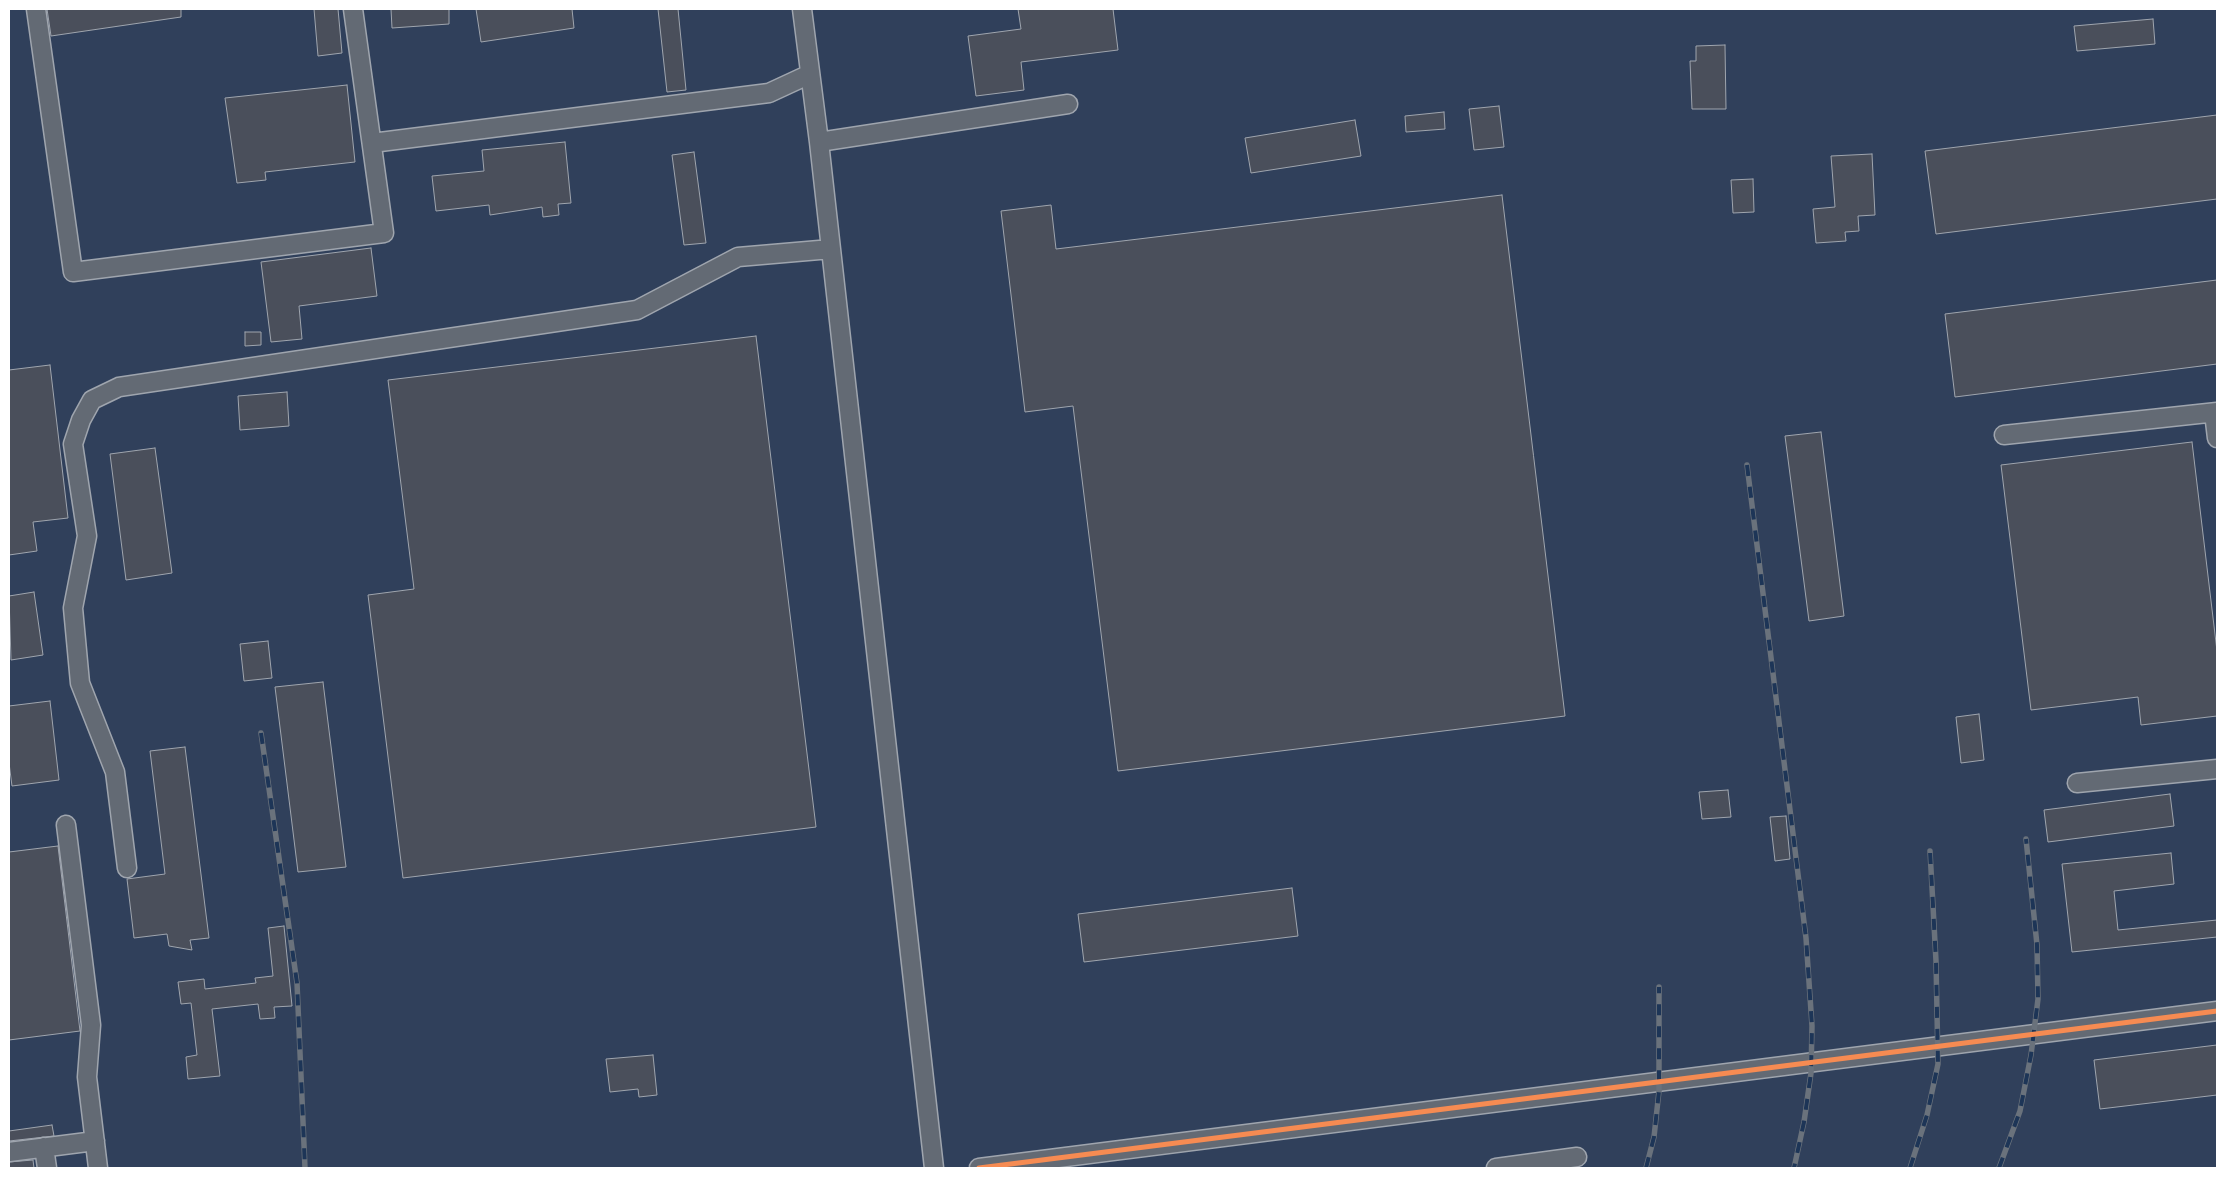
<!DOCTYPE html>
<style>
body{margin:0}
#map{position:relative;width:2226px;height:1177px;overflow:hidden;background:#2a374a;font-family:Pangolin,sans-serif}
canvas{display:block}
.frame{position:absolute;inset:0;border:10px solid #fff;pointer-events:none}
</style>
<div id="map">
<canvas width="2226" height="1177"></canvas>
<div class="frame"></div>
</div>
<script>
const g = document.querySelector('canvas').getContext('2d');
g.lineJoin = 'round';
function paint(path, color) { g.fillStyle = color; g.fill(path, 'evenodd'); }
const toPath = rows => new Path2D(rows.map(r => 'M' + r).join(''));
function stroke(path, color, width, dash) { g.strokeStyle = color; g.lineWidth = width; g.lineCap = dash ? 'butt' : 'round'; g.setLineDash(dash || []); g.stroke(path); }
const built = toPath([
 [9,9,2217,9,2217,1168,9,1168]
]);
const building = toPath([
 [47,9,181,9,181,17,51,36,47,9],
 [314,9,338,9,342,53,318,56,314,9],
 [391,9,449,9,449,24,392,28,391,9],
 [476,9,572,9,574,28,481,42,476,9],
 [658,9,678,9,686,90,667,92,658,9],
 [1018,9,1113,9,1118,50,1021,62,1024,90,976,96,968,36,1021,29,1018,9],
 [2153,19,2155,44,2077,51,2074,26,2153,19],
 [1725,45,1726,109,1692,109,1690,61,1696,61,1696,46,1725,45],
 [347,85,355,162,265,172,266,180,237,183,225,98,347,85],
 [1499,106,1504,147,1474,150,1469,109,1499,106],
 [1444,112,1445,129,1406,132,1405,116,1444,112],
 [2217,115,2217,199,1936,234,1925,151,2217,115],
 [1355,120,1361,156,1251,173,1245,138,1355,120],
 [565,142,571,203,558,204,559,215,543,217,542,207,490,215,489,205,436,211,432,176,484,171,482,150,565,142],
 [694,152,706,243,684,245,672,155,694,152],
 [1872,154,1875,215,1858,216,1859,231,1845,232,1846,241,1816,243,1813,209,1835,207,1831,156,1872,154],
 [1753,179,1754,212,1733,213,1731,180,1753,179],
 [1502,195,1565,716,1118,771,1073,406,1025,412,1001,211,1051,205,1056,249,1502,195],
 [371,248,377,296,299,306,302,339,271,342,261,262,371,248],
 [2217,280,2217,364,1955,397,1945,314,2217,280],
 [245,332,261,332,261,345,245,346,245,332],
 [756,336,816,827,403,878,368,595,414,589,388,380,756,336],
 [50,365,68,518,33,522,37,551,9,555,9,370,50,365],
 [287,392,289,426,240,430,238,396,287,392],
 [1821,432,1844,616,1809,621,1785,436,1821,432],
 [2192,442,2217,651,2217,716,2141,725,2138,697,2031,710,2001,465,2192,442],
 [155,448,172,573,126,580,110,454,155,448],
 [34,592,43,655,11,660,9,596,34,592],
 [268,641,272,678,244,681,240,644,268,641],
 [323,682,346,867,298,872,275,687,323,682],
 [50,701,59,780,12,786,9,763,9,706,50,701],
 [1979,714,1984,760,1961,763,1956,717,1979,714],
 [185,747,209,938,190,940,192,950,169,946,167,934,134,938,127,879,165,874,150,751,185,747],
 [1728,790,1731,817,1702,819,1699,792,1728,790],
 [2170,794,2174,826,2048,842,2044,810,2170,794],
 [1786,816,1790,859,1775,861,1770,817,1786,816],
 [58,846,80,1031,9,1040,9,852,58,846],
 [2171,853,2174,884,2114,891,2118,930,2217,920,2217,937,2072,952,2062,864,2171,853],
 [1292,888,1298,936,1084,962,1078,914,1292,888],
 [284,926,292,1006,274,1007,275,1018,260,1019,258,1004,212,1009,220,1076,188,1079,186,1057,197,1055,191,1003,181,1004,178,982,204,979,205,989,256,983,255,978,273,976,268,928,284,926],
 [2217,1045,2217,1095,2100,1109,2094,1060,2217,1045],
 [653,1055,657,1095,639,1097,638,1089,610,1092,606,1059,653,1055],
 [52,1125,54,1136,9,1141,9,1131,52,1125],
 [33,1160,34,1168,9,1168,9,1162,33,1160]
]);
const minor = toPath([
 [36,9,73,272,384,233,353,9],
 [802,9,819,142,934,1168],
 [819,142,1068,104],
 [372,143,769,93,810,74],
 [2214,413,2217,438],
 [2004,435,2217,412],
 [2077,783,2217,769],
 [66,825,91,1025,87,1077,98,1168],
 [127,868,115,772,80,683,73,608,87,536,73,444,81,420,92,400,119,387,637,310,738,257,831,249],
 [44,1147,47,1168],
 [9,1152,95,1141],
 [979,1168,2217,1011],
 [1496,1168,1577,1157]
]);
const rail = toPath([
 [1747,465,1806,938,1812,1026,1811,1073,1804,1122,1794,1168],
 [261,733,297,983,305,1168],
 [1646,1168,1654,1137,1659,1091,1659,987],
 [1910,1168,1927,1115,1938,1064,1936,961,1930,851],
 [1999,1168,2020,1111,2031,1055,2038,999,2037,945,2026,839]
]);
const cycleway = toPath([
 [979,1168,2217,1011]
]);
paint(built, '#30405b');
paint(building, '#4a4f5b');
stroke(building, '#9fa5ae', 1);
stroke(minor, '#9fa5ae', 21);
stroke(minor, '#636a74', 18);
stroke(rail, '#6a727c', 5.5);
stroke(rail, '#1d3557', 4, [11]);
stroke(cycleway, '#f68b52', 5);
</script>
